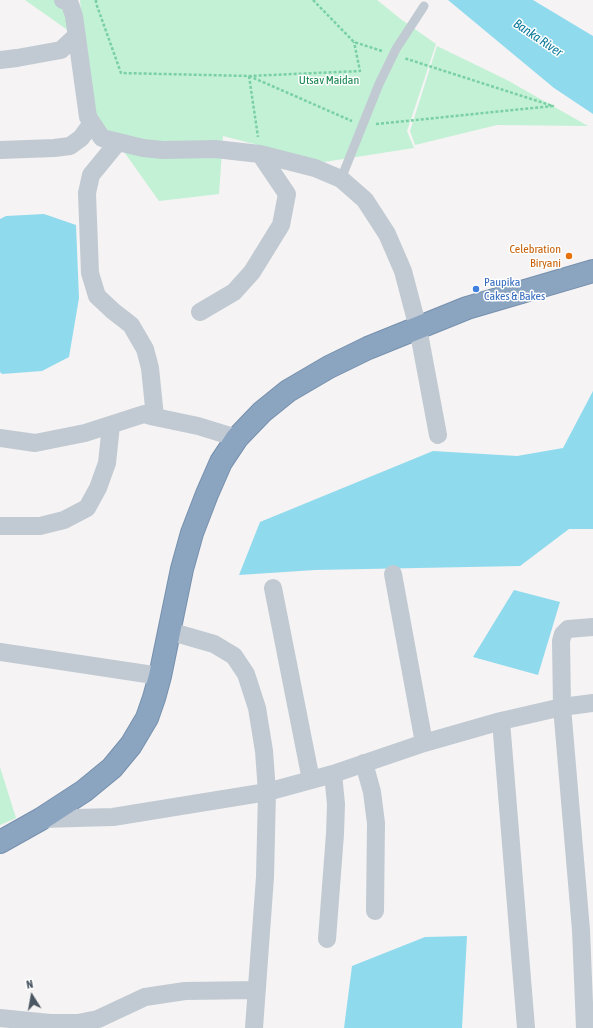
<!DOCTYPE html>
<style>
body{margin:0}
#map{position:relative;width:593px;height:1028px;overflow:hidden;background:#f5f3f3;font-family:"Asap Condensed",sans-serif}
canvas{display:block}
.north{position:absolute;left:12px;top:976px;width:40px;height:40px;-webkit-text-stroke:3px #fff;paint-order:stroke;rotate:349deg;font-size:11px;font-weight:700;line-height:16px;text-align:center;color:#4a5661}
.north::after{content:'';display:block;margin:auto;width:14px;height:18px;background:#4a5661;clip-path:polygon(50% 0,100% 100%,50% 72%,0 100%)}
</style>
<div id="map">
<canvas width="593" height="1028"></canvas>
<div class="north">N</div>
</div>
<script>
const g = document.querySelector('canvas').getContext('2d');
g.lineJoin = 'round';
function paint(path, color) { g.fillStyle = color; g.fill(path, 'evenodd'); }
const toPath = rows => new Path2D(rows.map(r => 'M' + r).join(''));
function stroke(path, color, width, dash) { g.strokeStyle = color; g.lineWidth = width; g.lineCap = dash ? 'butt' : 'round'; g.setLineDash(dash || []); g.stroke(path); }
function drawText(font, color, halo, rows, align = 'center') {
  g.font = font + ' "Asap Condensed",sans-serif'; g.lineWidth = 3; g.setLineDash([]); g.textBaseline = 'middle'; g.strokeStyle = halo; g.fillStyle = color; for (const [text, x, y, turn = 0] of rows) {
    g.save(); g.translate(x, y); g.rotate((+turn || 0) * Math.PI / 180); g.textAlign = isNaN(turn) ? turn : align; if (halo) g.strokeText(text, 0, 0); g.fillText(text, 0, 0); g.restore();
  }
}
const green = toPath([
 [25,0,74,0,76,36],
 [80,0,377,0,402,20,436,44,407,131,414,148,324,162,223,136,219,194,159,201,112,135,90,111],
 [437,46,507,80,588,126,497,125,415,145,410,131],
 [0,767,16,818,0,825]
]);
const water = toPath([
 [448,0,533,0,593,36,593,114,554,88],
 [44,214,76,225,79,298,69,357,42,371,2,374,0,372,0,219,6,216],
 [593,391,593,529,569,529,520,566,315,570,239,575,260,522,433,451,517,456,563,448],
 [514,590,560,602,538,675,473,657],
 [467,936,462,1028,344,1028,352,966,425,937]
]);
const path = toPath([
 [96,0,96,3,121,73,249,76,360,71,354,42],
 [313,0,354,42,382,51],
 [249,76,352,121],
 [249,76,258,137],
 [376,124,553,106,404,58]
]);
const lane = toPath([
 [341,179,379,84,396,49,424,6]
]);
const street = toPath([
 [63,0,69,1,74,16,88,117,102,138,143,148,163,150,215,149,260,154,315,168,341,179,365,200,387,234,403,271,418,328,438,435],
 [0,60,17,58,61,50,76,36],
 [118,142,91,175,87,193,90,273,97,296,113,311,131,325,145,349,150,368,155,417],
 [0,150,54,148,70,146,81,138,92,123],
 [200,312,234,292,252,272,281,225,287,194,260,154],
 [0,438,35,443,85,433,144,414,155,417,198,426,237,438],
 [0,526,40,526,64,520,87,508,98,488,107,463,111,425],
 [393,574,424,743],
 [273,588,311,780],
 [169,631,214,644,234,656,246,674,257,708,264,751,267,792,265,877,254,1028],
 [0,652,160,676],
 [501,721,526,1028],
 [364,763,372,792,376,823,375,911],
 [41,819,113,817,267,792,333,774,424,743,501,721,562,707,593,703],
 [327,939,335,834,336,804,333,774],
 [0,1018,50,1023,78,1023,98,1019,145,997,185,991,257,990],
 [585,1028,581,930,562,707,561,641,563,634,568,629,593,627]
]);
const highway = toPath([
 [0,842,41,819,84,791,112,768,131,745,147,718,154,698,160,676,182,569,192,533,207,494,221,462,237,438,262,412,288,391,329,367,368,348,467,308,593,271]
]);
const markers = [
 [569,256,4,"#e8710a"],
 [476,289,4,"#3f7fe0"]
];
const parkNames = [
 ["Utsav Maidan",329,80]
];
const foodNames = [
 ["Celebration",561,249],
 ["Biryani",561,263]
];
const shopNames = [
 ["Paupika",484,282],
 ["Cakes & Bakes",484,296]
];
const waterNames = [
 ["Banka River",538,38,34]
];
paint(green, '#c3f1d5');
paint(water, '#90daee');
stroke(highway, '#7690ad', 24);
stroke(path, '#7ad0a6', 2.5, [3, 2]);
stroke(lane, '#c1cad2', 9);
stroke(street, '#c1cad2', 18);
stroke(highway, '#8ba5c1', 22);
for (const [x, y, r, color] of markers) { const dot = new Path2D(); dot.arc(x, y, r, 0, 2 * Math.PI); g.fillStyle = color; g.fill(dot); stroke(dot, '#fff', 1.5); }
drawText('12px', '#17864f', '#fff', parkNames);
drawText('12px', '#c56008', '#fff', foodNames, 'right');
drawText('12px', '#366cbe', '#fff', shopNames, 'left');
drawText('italic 13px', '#0c7c9b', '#fff', waterNames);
</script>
